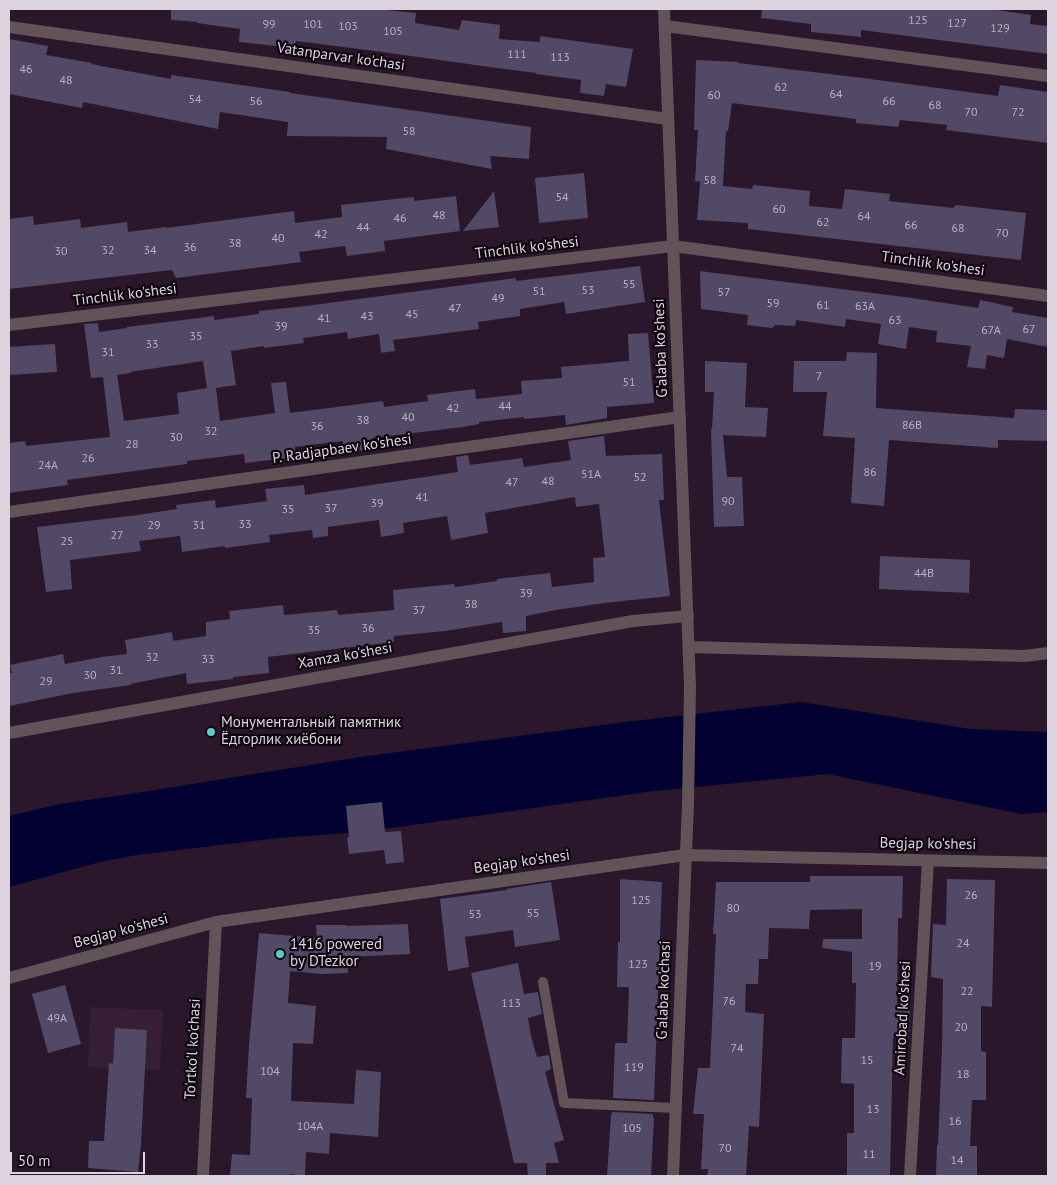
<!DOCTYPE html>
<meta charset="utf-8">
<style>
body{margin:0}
#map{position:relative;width:1057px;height:1185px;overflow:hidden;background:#2a172b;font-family:"PT Sans",sans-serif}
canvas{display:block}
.frame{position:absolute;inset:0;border:10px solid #dfd2df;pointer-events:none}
.scale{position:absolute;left:10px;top:1152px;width:135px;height:22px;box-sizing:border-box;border:2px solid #dfd2df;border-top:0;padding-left:6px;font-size:15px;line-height:18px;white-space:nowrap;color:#dfd2df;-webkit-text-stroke:4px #0e060e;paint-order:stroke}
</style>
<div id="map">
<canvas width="1057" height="1185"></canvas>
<div class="frame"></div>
<div class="scale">50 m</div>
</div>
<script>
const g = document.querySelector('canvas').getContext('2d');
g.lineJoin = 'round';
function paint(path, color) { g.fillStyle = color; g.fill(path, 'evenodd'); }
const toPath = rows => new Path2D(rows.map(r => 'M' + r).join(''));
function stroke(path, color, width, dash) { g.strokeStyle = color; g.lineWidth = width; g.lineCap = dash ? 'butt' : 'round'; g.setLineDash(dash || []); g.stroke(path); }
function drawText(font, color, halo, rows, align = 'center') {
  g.font = font + ' "PT Sans",sans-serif'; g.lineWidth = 4.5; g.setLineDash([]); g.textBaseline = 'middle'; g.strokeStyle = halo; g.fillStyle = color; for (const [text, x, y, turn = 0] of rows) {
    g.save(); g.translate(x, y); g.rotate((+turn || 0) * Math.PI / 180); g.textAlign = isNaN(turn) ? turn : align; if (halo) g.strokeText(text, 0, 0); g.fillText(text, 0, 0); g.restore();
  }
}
const built = toPath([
 [90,1007,163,1010,160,1070,88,1067]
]);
const water = toPath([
 [801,702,970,729,1048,732,1048,812,1021,814,828,774,654,791,384,829,349,833,278,838,137,855,100,862,9,887,9,816,60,804,130,794,360,757,625,722]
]);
const building = toPath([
 [171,9,375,9,416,13,415,23,459,30,462,20,500,25,499,39,540,42,540,36,633,49,626,87,606,84,604,96,580,93,581,80,536,74,536,73,497,68,375,51,296,41,295,48,239,42,240,29,197,23,198,22,171,20],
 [762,9,990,9,1031,15,1030,24,1048,26,1048,54,861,30,861,37,811,32,811,24,761,18],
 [9,39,48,46,46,55,92,63,91,64,171,79,171,75,290,92,290,93,531,127,529,159,490,156,492,169,386,149,387,137,287,136,288,122,220,112,218,129,83,102,82,108,9,94],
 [696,60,738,62,738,63,863,78,998,96,1000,85,1048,92,1048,143,946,130,947,125,900,120,898,127,856,123,856,119,732,103,728,131,726,131,723,186,752,189,753,185,810,191,809,206,842,209,845,189,890,194,889,201,953,208,956,205,1026,213,1021,260,748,229,748,223,697,220,700,182,695,181,698,130,694,130],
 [584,173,588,218,539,223,535,178],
 [494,191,499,227,463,231],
 [456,196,460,231,384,241,385,251,347,256,345,246,299,252,301,262,176,278,172,270,9,289,9,219,33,216,34,225,80,219,81,228,127,222,128,232,166,227,166,228,294,211,295,223,342,217,341,205,414,197,414,201],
 [640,266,645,302,566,314,564,302,520,309,520,316,478,322,479,329,393,340,395,351,381,353,379,334,348,339,347,332,303,338,304,343,264,348,264,346,231,351,236,385,216,388,220,421,275,413,271,383,286,382,290,413,383,401,384,407,428,401,427,395,475,389,476,399,522,394,521,381,562,378,561,367,629,361,628,334,648,333,654,403,607,407,607,418,566,425,565,415,524,419,524,417,479,422,479,424,463,427,372,438,373,449,344,452,343,441,295,447,296,457,245,463,244,454,187,461,187,464,67,480,68,485,9,493,9,443,25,441,26,446,110,437,103,377,91,378,84,324,98,323,99,332,127,328,127,327,214,316,214,320,259,314,259,311,306,306,516,278,516,281],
 [203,361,207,388,177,393,179,414,124,421,117,375,131,373,130,372],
 [700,271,912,298,978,308,980,300,1013,307,1012,312,1048,318,1048,347,1007,339,1004,358,987,355,985,369,967,367,971,346,936,342,937,331,909,327,906,349,878,344,881,324,846,319,845,327,796,320,795,326,775,325,772,328,747,325,748,315,701,309],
 [55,344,57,372,9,375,9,347],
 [847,352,877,353,876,408,1014,418,1015,409,1048,410,1048,441,998,440,998,448,889,440,884,506,851,503,855,438,823,436,827,392,793,392,794,361,846,361],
 [705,361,747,363,745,407,768,408,766,437,723,435,727,477,742,477,744,526,714,527,711,429,712,429,714,392,705,392],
 [604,436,606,456,662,454,664,500,659,500,670,596,604,603,556,610,526,616,526,631,503,633,502,622,445,631,394,636,394,642,268,657,269,673,233,677,233,679,187,684,186,673,130,684,131,685,73,693,9,706,9,673,12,673,10,665,63,654,65,664,102,657,127,654,125,640,172,632,173,641,206,636,206,622,230,619,229,611,283,605,284,615,337,610,338,615,394,610,393,590,454,584,455,587,497,581,497,579,550,573,552,587,594,582,593,558,605,557,599,504,576,507,575,497,485,513,488,533,451,540,447,516,403,523,404,533,381,537,379,520,328,527,328,536,313,538,312,530,269,535,270,542,225,548,225,546,182,552,180,536,139,541,141,551,70,560,72,589,46,592,37,527,138,515,177,509,176,505,215,500,216,508,267,501,265,489,304,485,305,495,458,472,456,457,468,455,470,465,522,458,524,467,571,460,568,441],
 [880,556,970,560,969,593,879,589],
 [382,802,385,832,401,831,404,862,386,864,384,850,349,854,347,838,349,837,346,806],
 [810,876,903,876,902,918,898,918,897,1007,910,1008,909,1038,893,1038,890,1176,847,1175,847,1133,854,1133,854,1084,841,1083,842,1038,855,1038,856,983,852,983,852,952,822,948,823,939,862,939,862,909,810,910,809,929,769,928,768,959,759,959,758,984,746,984,745,1012,764,1014,759,1127,749,1126,746,1176,707,1176,708,1169,701,1169,704,1114,693,1114,698,1068,710,1068,716,934,713,934,716,882,810,882],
 [620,879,662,882,654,1100,613,1098,615,1043,627,1043,629,987,617,987,618,942,620,942],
 [947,879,995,880,992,1007,981,1006,981,1051,986,1052,986,1100,972,1100,970,1146,977,1146,977,1176,936,1176,937,1145,938,1145,942,1048,943,979,931,977,933,924,946,925],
 [551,882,560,940,515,947,513,930,465,937,469,967,448,971,440,899,507,890,506,889],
 [408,924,410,954,347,957,348,973,322,974,290,971,288,1003,316,1006,313,1044,293,1043,291,1101,354,1104,356,1070,381,1072,378,1137,330,1133,329,1154,306,1152,305,1176,289,1174,289,1176,230,1176,232,1154,250,1155,252,1098,246,1098,249,1045,259,933,317,938,316,925,346,925,346,926],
 [518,963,524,994,538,992,542,1014,528,1018,531,1036,537,1057,549,1055,551,1069,545,1072,564,1140,554,1143,559,1163,546,1163,546,1176,528,1176,527,1163,514,1163,471,973],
 [65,985,81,1044,48,1053,32,994],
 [115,1028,147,1030,141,1144,138,1172,88,1168,89,1141,104,1141,109,1063,113,1064],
 [612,1112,653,1114,653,1118,654,1118,651,1176,607,1176,611,1115,612,1115]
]);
const service = toPath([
 [543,982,564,1103,675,1108]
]);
const minor = toPath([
 [665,26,1048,76],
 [9,325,673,246,1048,296],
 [9,512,680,417],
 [689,647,1025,656,1048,653],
 [9,733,633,621,688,616],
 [9,978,216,922,685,855,1048,863],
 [910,1176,928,861]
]);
const tertiary = toPath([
 [664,9,690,686,688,804,673,1176],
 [9,27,668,119],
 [203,1176,216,922]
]);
const markers = [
 [211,732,5,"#57cec1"],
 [280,954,5,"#57cec1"]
];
const numberNames = [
 ["125",918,21],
 ["127",957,24],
 ["99",269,25],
 ["101",313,25],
 ["103",348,27],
 ["129",1000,29],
 ["105",393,32],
 ["111",517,55],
 ["113",560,58],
 ["46",26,70],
 ["48",66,81],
 ["62",781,88],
 ["64",836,95],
 ["60",714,96],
 ["54",195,100],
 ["56",256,102],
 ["66",889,102],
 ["68",935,106],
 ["70",971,113],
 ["72",1018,113],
 ["58",409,132],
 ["58",710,181],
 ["54",562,198],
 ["60",779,210],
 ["48",439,216],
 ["64",864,217],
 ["46",400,219],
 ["62",823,223],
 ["66",911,226],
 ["44",363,228],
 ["68",958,229],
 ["70",1002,234],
 ["42",321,235],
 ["40",278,239],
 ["38",235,244],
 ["36",190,248],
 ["32",108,251],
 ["34",150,251],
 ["30",61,252],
 ["55",629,285],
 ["53",588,291],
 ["51",539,292],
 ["57",724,293],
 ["49",498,299],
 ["59",773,304],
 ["61",823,306],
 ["63A",865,307],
 ["47",455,309],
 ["45",412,315],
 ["43",367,317],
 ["41",324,319],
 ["63",895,321],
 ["39",281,327],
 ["67",1029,330],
 ["67A",991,331],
 ["35",196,337],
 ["33",152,345],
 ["31",108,353],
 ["7",819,377],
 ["51",629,383],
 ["44",505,407],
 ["42",453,409],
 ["40",408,418],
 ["38",363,421],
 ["86B",912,426],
 ["36",317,427],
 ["32",211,432],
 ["30",176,438],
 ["28",132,445],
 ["26",88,459],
 ["24A",48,466],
 ["86",870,473],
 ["51A",591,475],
 ["52",640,478],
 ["48",548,482],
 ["47",512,483],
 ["41",422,498],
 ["90",728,502],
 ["39",377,504],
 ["37",331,509],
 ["35",288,510],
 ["33",245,525],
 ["29",154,526],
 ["31",199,526],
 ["27",117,536],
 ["25",67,542],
 ["44B",924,574],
 ["39",526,594],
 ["38",471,605],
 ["37",419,611],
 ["36",368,629],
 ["35",314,631],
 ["32",152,658],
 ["33",208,660],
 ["31",116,671],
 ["30",90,676],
 ["29",46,682],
 ["26",971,896],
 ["125",641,901],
 ["80",733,909],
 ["55",533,914],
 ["53",475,915],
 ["24",963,944],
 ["123",638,965],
 ["19",875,967],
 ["22",967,992],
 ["76",729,1002],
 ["113",511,1004],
 ["49A",57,1019],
 ["20",961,1028],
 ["74",737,1049],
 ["15",867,1061],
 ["119",634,1068],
 ["104",270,1072],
 ["18",963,1075],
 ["13",873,1110],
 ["16",955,1122],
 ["104A",310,1127],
 ["105",632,1129],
 ["70",725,1149],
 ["11",869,1155],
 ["14",957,1161]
];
const streetNames = [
 ["Vatanparvar ko'chasi",341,57,8],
 ["Tinchlik ko'shesi",527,248,-7],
 ["Tinchlik ko'shesi",933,264,8],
 ["Tinchlik ko'shesi",125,295,-7],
 ["G'alaba ko'shesi",661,348,-92],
 ["P. Radjapbaev ko'shesi",342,449,-8],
 ["Xamza ko'shesi",345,656,-10],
 ["Begjap ko'shesi",928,844,1],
 ["Begjap ko'shesi",522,862,-8],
 ["Begjap ko'shesi",121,931,-15],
 ["G'alaba ko'chasi",664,990,-88],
 ["Amirobad ko'shesi",903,1018,-87],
 ["To'rtko'l ko'chasi",193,1049,-87]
];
const poiNames = [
 ["Монументальный памятник",221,723],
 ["Ёдгорлик хиёбони",221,740],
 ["1416 powered",290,945],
 ["by DTezkor",290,962]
];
paint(built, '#361e37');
paint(water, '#020131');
paint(building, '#514965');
stroke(service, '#615358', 10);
stroke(minor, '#615358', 12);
stroke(tertiary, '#615358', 12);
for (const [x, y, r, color] of markers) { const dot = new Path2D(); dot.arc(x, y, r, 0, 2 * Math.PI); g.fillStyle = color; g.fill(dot); stroke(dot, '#0e060e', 2); }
drawText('12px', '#bcb0c0', null, numberNames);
drawText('15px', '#dfd2df', '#0e060e', streetNames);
drawText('15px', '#dfd2df', '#0e060e', poiNames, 'left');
</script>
